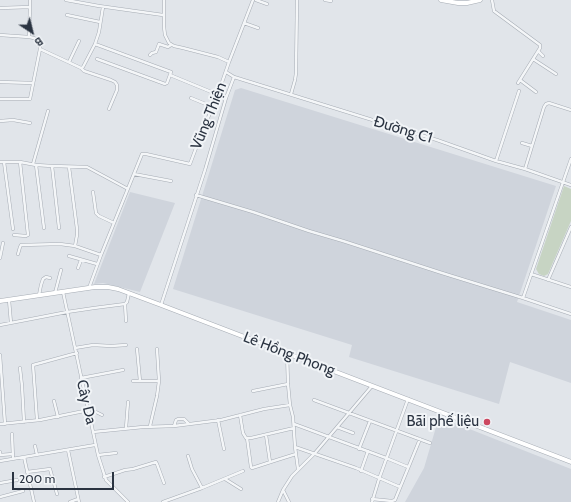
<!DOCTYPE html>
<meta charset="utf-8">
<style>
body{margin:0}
#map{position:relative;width:571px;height:502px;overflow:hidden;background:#e1e5ea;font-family:Cabin,sans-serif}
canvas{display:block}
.north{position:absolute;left:12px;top:12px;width:40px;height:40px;-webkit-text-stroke:3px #f1f4f7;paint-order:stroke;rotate:145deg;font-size:11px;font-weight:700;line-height:16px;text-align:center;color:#2a3341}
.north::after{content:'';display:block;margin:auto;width:14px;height:18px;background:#2a3341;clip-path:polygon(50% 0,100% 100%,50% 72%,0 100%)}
.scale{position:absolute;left:12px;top:472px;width:102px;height:18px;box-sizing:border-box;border:2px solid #2a3341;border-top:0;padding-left:5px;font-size:12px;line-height:14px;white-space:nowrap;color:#2a3341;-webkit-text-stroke:3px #f1f4f7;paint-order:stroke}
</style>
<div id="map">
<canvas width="571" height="502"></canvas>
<div class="north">B</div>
<div class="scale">200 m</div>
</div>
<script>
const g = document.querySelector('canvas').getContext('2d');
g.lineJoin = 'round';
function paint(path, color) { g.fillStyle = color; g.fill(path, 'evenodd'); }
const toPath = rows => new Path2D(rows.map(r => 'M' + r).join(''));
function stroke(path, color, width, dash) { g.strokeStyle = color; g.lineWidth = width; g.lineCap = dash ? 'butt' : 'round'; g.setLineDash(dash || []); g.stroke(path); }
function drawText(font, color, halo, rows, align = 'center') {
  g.font = font + ' Cabin,sans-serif'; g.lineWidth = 4; g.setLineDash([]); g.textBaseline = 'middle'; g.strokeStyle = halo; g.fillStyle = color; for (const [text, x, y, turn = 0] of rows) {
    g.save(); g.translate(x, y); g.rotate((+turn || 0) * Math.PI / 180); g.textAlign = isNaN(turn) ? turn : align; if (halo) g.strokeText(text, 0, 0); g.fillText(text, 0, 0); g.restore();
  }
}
const built = toPath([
 [241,88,556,186,517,302,571,320,571,383,510,362,499,404,349,357,352,345,173,289,235,90],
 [130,192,175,203,140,292,103,283,94,284],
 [439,417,571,469,571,502,405,502,424,468]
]);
const green = toPath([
 [564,186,571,189,571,221,548,274,544,276,539,274,536,269]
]);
const street = toPath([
 [30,0,30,7],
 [66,0,99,6,163,15],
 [164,0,164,27,165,35,169,43,174,46,183,48,218,57,229,62],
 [256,0,267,4],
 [325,0,331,1],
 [492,0,494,11,540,45,540,48,518,83],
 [0,8,30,7,29,37],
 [67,15,100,22],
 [244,23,258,28],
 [0,35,29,37,34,38,39,41,40,49,30,99,0,99],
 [95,44,171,72,167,83,165,84,97,59],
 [40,49,81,68,83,67,95,44,99,32,103,7],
 [538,51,543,56],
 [150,55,152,53,156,52,159,44,168,47,171,45],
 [533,59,556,74],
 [69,62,79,41],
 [81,68,84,71,111,80,115,82,117,85,117,90,109,109],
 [226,72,234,77,437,140,496,161,525,169,571,185],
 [170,75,226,98],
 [520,80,536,92],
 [0,82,33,83],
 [291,94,295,80,296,73,297,0],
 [191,98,213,107],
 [0,121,13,120,30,123],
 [522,143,532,146],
 [496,161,519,91],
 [0,162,20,162,36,165,52,166,87,167,128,189],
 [4,162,13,229],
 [33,164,48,111],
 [36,165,44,228],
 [52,166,59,228],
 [69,167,77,229,77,235,75,246],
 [525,169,544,107,546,104,549,103,571,110],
 [134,174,171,181],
 [93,192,96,213,99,216,114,223],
 [196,195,253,212,309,231,343,241,442,273,523,298,571,314],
 [14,235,26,236,28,235,20,162],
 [18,254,20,247,21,245,60,244,75,246,101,255],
 [69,256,97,264],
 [0,258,3,243],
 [78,268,81,260],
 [531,274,571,287],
 [548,280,571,227],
 [89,288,101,255,142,154,146,154,190,164,202,132,218,94,229,62,253,0],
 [63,292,98,455,106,480,128,502],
 [55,293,61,270],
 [39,295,41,285,43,279,46,277,50,278],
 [523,298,571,159],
 [9,300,11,323],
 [161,305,205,170,226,98,234,77],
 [126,321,125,304,127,302,129,293],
 [0,325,67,312,94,308,125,304],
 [75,348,93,345,111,346,126,345],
 [137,349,140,381],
 [157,349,159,381],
 [287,353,288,384,290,405,293,417,295,447,298,469],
 [0,355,5,424],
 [20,368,22,386,24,422],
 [81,378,123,370],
 [133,381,159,381,157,396,150,426],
 [253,391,288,384],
 [314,400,430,443],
 [54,401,58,417],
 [89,413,96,412,102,415],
 [240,415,243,433,246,438,251,438,294,428],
 [37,420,33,365,77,353],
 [218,420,224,449],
 [0,424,40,420,89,410],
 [294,424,386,458,408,467],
 [174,426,176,420,178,419,184,419,188,423],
 [337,427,353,433],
 [126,428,128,402],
 [93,432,143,427,174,426,221,420,264,409,290,405],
 [12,434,13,459],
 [266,435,270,462],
 [247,438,251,467,252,468,280,459,296,454],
 [35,446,37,455],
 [295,447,356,468,400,487],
 [359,449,370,421],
 [68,450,79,502],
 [0,452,0,455,13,454],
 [98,455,116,453],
 [188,456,192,469,202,488],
 [24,457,34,502],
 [0,461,95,445],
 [361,471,368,451],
 [27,472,50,469,57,494],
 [104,477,125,470,133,469,156,462,157,464,164,483],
 [225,479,241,489],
 [0,483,17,480],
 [283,490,289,502],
 [0,497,23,491],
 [372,499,392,501,395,500,420,439],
 [70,502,78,499],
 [163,502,202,488,243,471],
 [278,502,283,490,292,476,315,453,372,386],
 [372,502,379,479,408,399]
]);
const secondary = toPath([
 [441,0,458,3,467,3,480,0],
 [0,301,95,287,108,287,118,289,161,305,571,462]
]);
const markers = [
 [487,422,4,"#cd4860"]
];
const streetNames = [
 ["Vũng Thiện",209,116,-68],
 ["Đường C1",403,130,17],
 ["Lê Hồng Phong",289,354,21],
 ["Cây Da",86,402,77]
];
const poiNames = [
 ["Bãi phế liệu",479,422]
];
paint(built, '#cfd4dc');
paint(green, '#c7d4c3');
stroke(street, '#a6acb4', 3.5);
stroke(secondary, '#a6acb4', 5);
stroke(street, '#f4f6f8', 2.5);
stroke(secondary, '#fff', 4);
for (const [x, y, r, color] of markers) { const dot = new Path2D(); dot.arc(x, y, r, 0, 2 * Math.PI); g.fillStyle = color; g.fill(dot); stroke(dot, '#f1f4f7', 1.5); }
drawText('15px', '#2a3341', '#f1f4f7', streetNames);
drawText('15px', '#2a3341', '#f1f4f7', poiNames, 'right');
</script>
